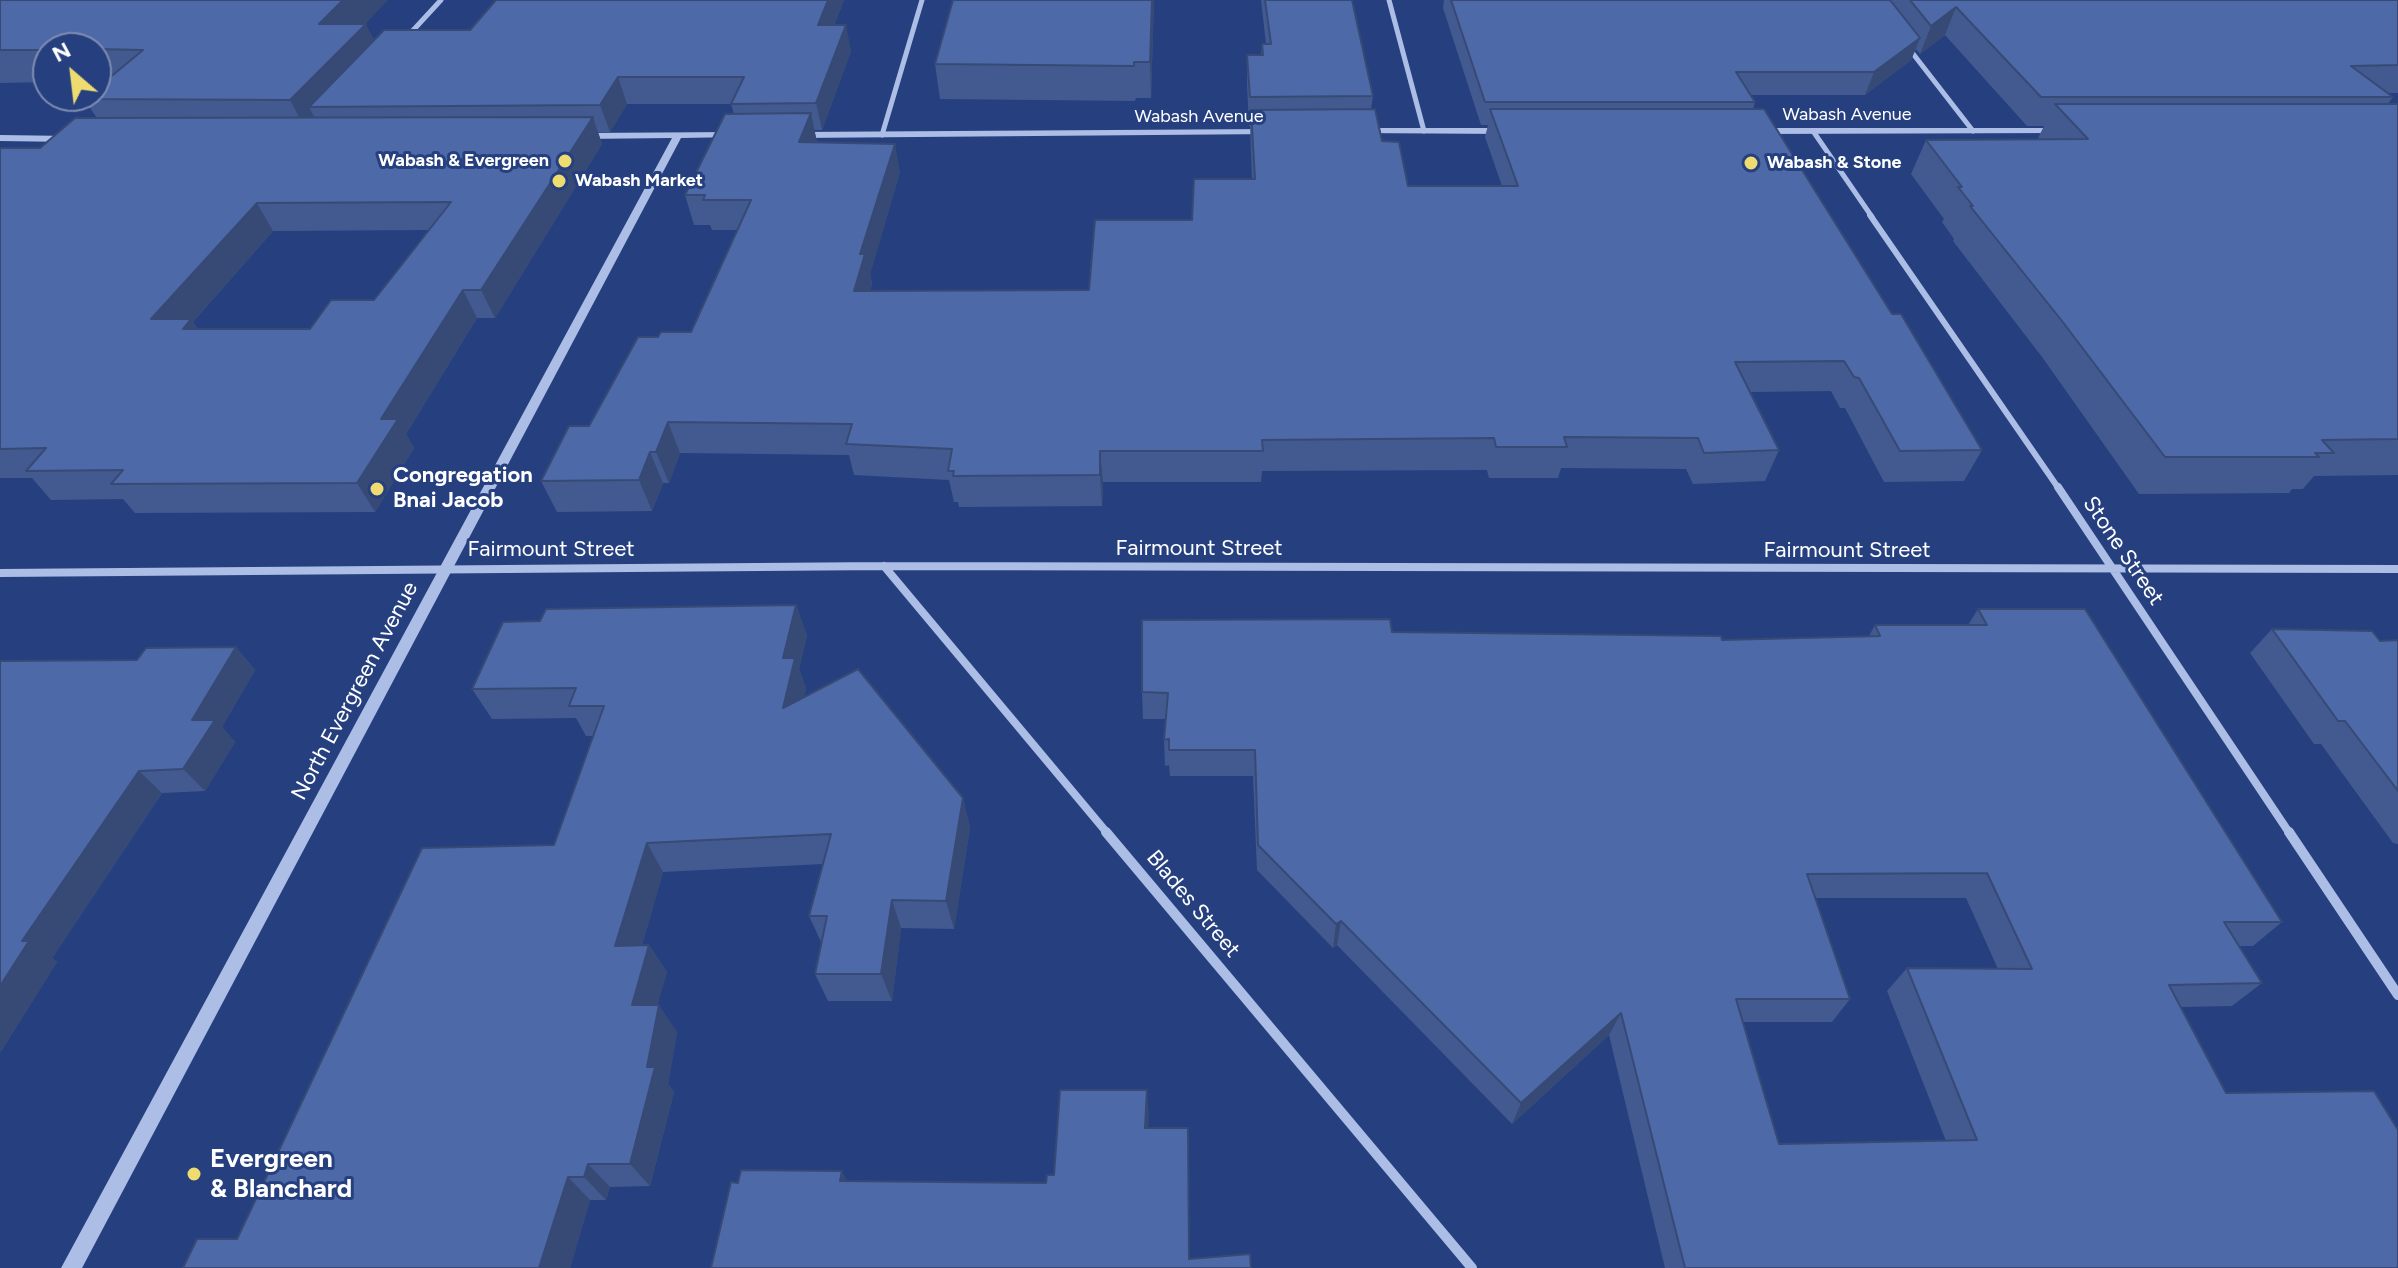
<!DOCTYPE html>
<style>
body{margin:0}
#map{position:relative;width:2398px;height:1268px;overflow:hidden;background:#26407f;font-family:Figtree,sans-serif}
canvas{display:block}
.north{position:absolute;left:32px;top:32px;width:80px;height:80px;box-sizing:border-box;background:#26407f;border:2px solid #7d8cb2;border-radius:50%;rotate:332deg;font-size:22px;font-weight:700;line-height:32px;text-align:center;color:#fff}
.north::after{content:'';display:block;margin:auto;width:28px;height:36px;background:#efdc71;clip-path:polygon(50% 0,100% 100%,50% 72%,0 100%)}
</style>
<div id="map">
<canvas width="2398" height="1268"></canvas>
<div class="north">N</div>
</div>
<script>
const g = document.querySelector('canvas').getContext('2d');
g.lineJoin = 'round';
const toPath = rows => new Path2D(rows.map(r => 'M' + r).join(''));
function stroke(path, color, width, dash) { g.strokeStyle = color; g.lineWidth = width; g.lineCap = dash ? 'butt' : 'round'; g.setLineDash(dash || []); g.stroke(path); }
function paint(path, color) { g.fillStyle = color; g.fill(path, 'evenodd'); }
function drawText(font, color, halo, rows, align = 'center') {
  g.font = font + ' Figtree,sans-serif'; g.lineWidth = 6; g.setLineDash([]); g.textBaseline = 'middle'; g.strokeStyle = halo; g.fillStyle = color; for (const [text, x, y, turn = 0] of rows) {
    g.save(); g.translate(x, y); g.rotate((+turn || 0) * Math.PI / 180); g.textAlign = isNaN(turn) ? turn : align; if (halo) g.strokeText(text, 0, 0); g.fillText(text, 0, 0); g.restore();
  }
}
const minorFar3 = toPath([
 [1389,0,1424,131],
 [406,38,441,0],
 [1907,46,1973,131],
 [1813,131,1872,217],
 [882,135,922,0]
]);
const minorFar2 = toPath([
 [1870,215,2059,489]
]);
const minorFar1 = toPath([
 [2058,487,2290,834],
 [884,566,1108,834],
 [0,573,884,566,2398,569]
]);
const minor = toPath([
 [1106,832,1472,1268],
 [2289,832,2398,995]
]);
const tertiary = toPath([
 [1362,128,1506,128,1511,131,1506,134,1359,133,1357,131,1362,128],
 [2058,128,2063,131,2061,133,1758,134,1753,131,1758,128,2058,128],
 [1270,129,1273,130,1273,134,798,138,793,135,798,132,1270,129],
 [734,132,739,135,737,137,681,138,82,1268,61,1268,672,138,582,139,577,136,582,133,734,132],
 [0,135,70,136,75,139,70,142,0,141,0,135]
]);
const wall = toPath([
 [0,0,365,24,374,40,470,30,496,0,844,0,834,25,851,51,822,130,814,130,817,142,900,172,870,274,872,284,870,291,1089,290,1252,179,1250,126,1249,126,1247,84,1247,55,1261,55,1262,44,1266,44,1261,0,1352,0,1373,96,1371,109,1382,141,1408,186,1502,186,1485,137,1488,125,1481,125,1443,8,1444,0,2398,0,2398,93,2388,93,2393,97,2388,104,2398,104,2398,475,2314,476,2303,489,2292,489,2289,493,2139,494,2042,357,1953,241,1954,239,1942,222,1944,219,1911,174,1926,140,2039,139,2038,138,2044,126,2027,126,1945,35,1920,54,1916,49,1911,60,1865,95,1751,95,1755,102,1753,109,1892,314,1982,450,1964,481,1884,482,1845,408,1840,408,1831,391,1750,392,1779,450,1765,481,1693,484,1686,469,1561,468,1558,478,1489,478,1487,470,1262,471,1261,482,1103,482,1102,506,959,507,958,502,954,502,949,480,854,475,849,455,680,453,669,483,663,483,652,511,557,512,541,481,589,426,658,337,691,332,737,230,712,230,710,225,694,225,685,195,734,114,731,104,627,104,610,132,598,132,602,144,495,318,477,318,406,434,414,448,375,512,135,513,123,499,51,500,32,478,0,478,0,148,40,148,97,118,84,99,104,82,96,82,96,48,48,48,48,82,0,83],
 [429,230,374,300,310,329,198,329,193,322,273,231],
 [1154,0,1151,98,1136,98,1135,101,940,99,935,64],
 [796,605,807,636,799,669,806,688,804,697,963,798,970,828,954,929,901,928,892,1001,828,1001,815,974,822,944,809,916,823,864,663,872,642,945,649,945,667,972,657,1005,677,1032,668,1084,674,1092,650,1186,610,1187,606,1200,590,1200,570,1268,183,1268,237,1239,554,845,593,736,586,736,576,718,492,719,472,689,540,621],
 [1978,609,2282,922,2253,946,2239,946,2262,983,2232,1006,2181,1007,2226,1093,2398,1268,1665,1268,1609,1035,1512,1124,1337,945,1333,948,1257,870,1253,776,1170,776,1169,765,1165,766,1164,740,1166,719,1143,719,1142,692,1392,632,1722,640,1869,636,1875,625,1968,625],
 [1816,898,1966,898,1998,969,1907,968,1887,991,1946,1141,1779,1144,1742,1022,1832,1022,1850,999],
 [2272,629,2380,641,2398,640,2398,844,2393,843,2321,744,2314,744,2250,653],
 [236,647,255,670,222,727,235,742,205,791,162,793,52,958,57,962,0,1053,137,660]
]);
const shadedWall = toPath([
 [343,0,388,0,337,54,366,24,381,56,309,107,318,124,308,134,290,100,319,24],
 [828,0,844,0,823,51,818,25],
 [1152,0,1154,0,1151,98,1150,62],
 [1956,7,1945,35,1920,54,1931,26],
 [846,25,851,51,822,130,816,103],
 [1920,38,1911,60,1865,95,1874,72],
 [618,77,627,104,610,132,600,105],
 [811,113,817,142,799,142],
 [593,117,602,144,495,318,481,290],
 [895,144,900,172,870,274,872,284,861,321,854,291,860,254],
 [257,203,273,231,193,322,210,347,151,319],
 [463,290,477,318,406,434,414,448,375,512,357,483,381,419],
 [668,422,680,453,669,483,656,452],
 [1100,451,1103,482,1102,506,1100,475],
 [650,452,663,483,652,511,639,480],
 [796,605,807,636,799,669,806,688,795,739,783,708,783,658],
 [236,647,255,670,222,727,235,742,205,791,183,769,192,720],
 [139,771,162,793,52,958,57,962,0,1053,0,986,22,941],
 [963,798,970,828,954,929,946,901],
 [647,843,663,872,634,973,615,946],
 [892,900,901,928,892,1001,881,974],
 [1341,921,1337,945,1333,948,1336,924],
 [649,945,667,972,650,1031,632,1005],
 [659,1005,677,1032,668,1084,674,1092,650,1186,630,1164],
 [1621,1013,1609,1035,1512,1124,1521,1103],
 [1147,1090,1149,1115,1147,1152,1145,1128],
 [588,1164,610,1187,606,1200,584,1177],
 [842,1171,854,1194,840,1181],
 [568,1177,590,1200,570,1268,539,1268]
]);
const building = toPath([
 [0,0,343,0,319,24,366,24,290,100,84,99,88,96,96,96,96,89,143,50,48,48,48,50,0,50,0,0],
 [496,0,828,0,818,25,846,25,816,103,731,104,744,77,618,77,600,105,309,107,384,30,470,30,496,0],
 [953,0,1152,0,1150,62,1134,62,1134,66,935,64,953,0],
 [1265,0,1352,0,1373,96,1250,97,1247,55,1263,55,1262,44,1271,44,1265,0],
 [1451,0,1890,0,1920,38,1874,72,1736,72,1755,102,1485,102,1451,0],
 [1910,0,2398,0,2398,65,2351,66,2393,97,2041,97,1956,7,1931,26,1910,0],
 [2055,104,2398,104,2398,439,2322,440,2334,453,2315,453,2319,457,2165,457,2062,321,1970,206,1973,206,1958,187,1962,187,1926,140,2088,139,2055,104],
 [1375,109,1382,141,1399,142,1408,186,1518,186,1490,109,1764,109,1892,314,1901,314,1982,450,1900,451,1859,378,1854,377,1844,361,1735,362,1779,450,1704,453,1698,438,1564,437,1567,447,1496,447,1494,438,1262,440,1263,451,1100,451,1100,475,953,476,954,471,948,471,952,449,846,444,852,424,668,422,656,452,650,452,639,480,541,481,569,426,589,426,638,337,658,337,661,332,691,332,751,200,703,200,705,195,685,195,725,114,811,113,799,142,895,144,860,254,865,254,854,291,1089,290,1095,220,1192,220,1194,179,1255,179,1251,110,1375,109],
 [593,117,481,290,463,290,381,419,398,419,357,483,111,484,123,470,26,471,46,448,0,449,0,148,40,148,75,118,593,117],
 [451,202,374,300,331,300,310,329,183,329,191,319,151,319,257,203,451,202],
 [796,605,783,658,795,658,783,708,858,669,963,798,946,901,892,900,881,974,815,974,827,916,809,916,831,834,647,843,615,946,649,945,632,1005,659,1005,647,1067,655,1067,630,1164,588,1164,584,1177,568,1177,539,1268,183,1268,197,1239,237,1239,422,848,554,845,604,706,569,706,576,688,472,689,503,622,540,621,546,609,796,605],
 [1978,609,2085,609,2282,922,2224,922,2262,983,2169,985,2226,1093,2374,1091,2398,1130,2398,1268,1685,1268,1621,1013,1521,1103,1341,921,1336,924,1258,845,1255,750,1169,750,1169,739,1164,740,1168,693,1142,692,1142,620,1390,619,1392,632,1721,636,1722,640,1880,636,1875,625,1987,625,1978,609],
 [1987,873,2032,969,1907,968,1977,1140,1779,1144,1736,999,1850,999,1807,874,1987,873],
 [2272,629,2372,631,2380,641,2398,640,2398,791,2345,721,2338,721,2272,629],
 [236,647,192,720,215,720,183,769,139,771,22,941,29,941,0,986,0,661,137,660,146,648,236,647],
 [1060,1090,1147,1090,1145,1128,1188,1128,1189,1259,1250,1254,1251,1268,711,1268,731,1182,738,1183,741,1170,842,1171,840,1181,1046,1183,1047,1175,1054,1175,1060,1090]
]);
const markers = [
 [565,161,8,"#efdc71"],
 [1751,163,8,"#efdc71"],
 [559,181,8,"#efdc71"],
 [377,489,8,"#efdc71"],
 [194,1174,8,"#efdc71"]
];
const farStreetnames = [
 ["Wabash Avenue",1847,115],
 ["Wabash Avenue",1199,117]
];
const farPoinames = [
 ["Wabash & Evergreen",549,161,"right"],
 ["Wabash & Stone",1767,163],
 ["Wabash Market",575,181]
];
const poiNames = [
 ["Congregation",393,476],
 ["Bnai Jacob",393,501]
];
const streetNames = [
 ["Fairmount Street",1199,549],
 ["Fairmount Street",551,550],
 ["Fairmount Street",1847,551],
 ["Stone Street",2123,551,56],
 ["North Evergreen Avenue",355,691,-62],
 ["Blades Street",1193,904,50]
];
const nearPoinames = [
 ["Evergreen",210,1159],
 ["& Blanchard",210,1189]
];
stroke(minorFar3, '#acbee6', 5);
stroke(minorFar2, '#acbee6', 6);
stroke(minorFar1, '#acbee6', 8);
stroke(minor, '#acbee6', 10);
paint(tertiary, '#acbee6');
paint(wall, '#435a90');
paint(shadedWall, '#374a75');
paint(building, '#4e69a7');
stroke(building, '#374a75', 2);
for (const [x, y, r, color] of markers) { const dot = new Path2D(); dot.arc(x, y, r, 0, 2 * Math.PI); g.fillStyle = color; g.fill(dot); stroke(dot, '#26407f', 3); }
drawText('18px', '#fff', '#26407f', farStreetnames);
drawText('bold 18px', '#fff', '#26407f', farPoinames, 'left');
drawText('bold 22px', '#fff', '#26407f', poiNames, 'left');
drawText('22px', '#fff', '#26407f', streetNames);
drawText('bold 26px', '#fff', '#26407f', nearPoinames, 'left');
</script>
